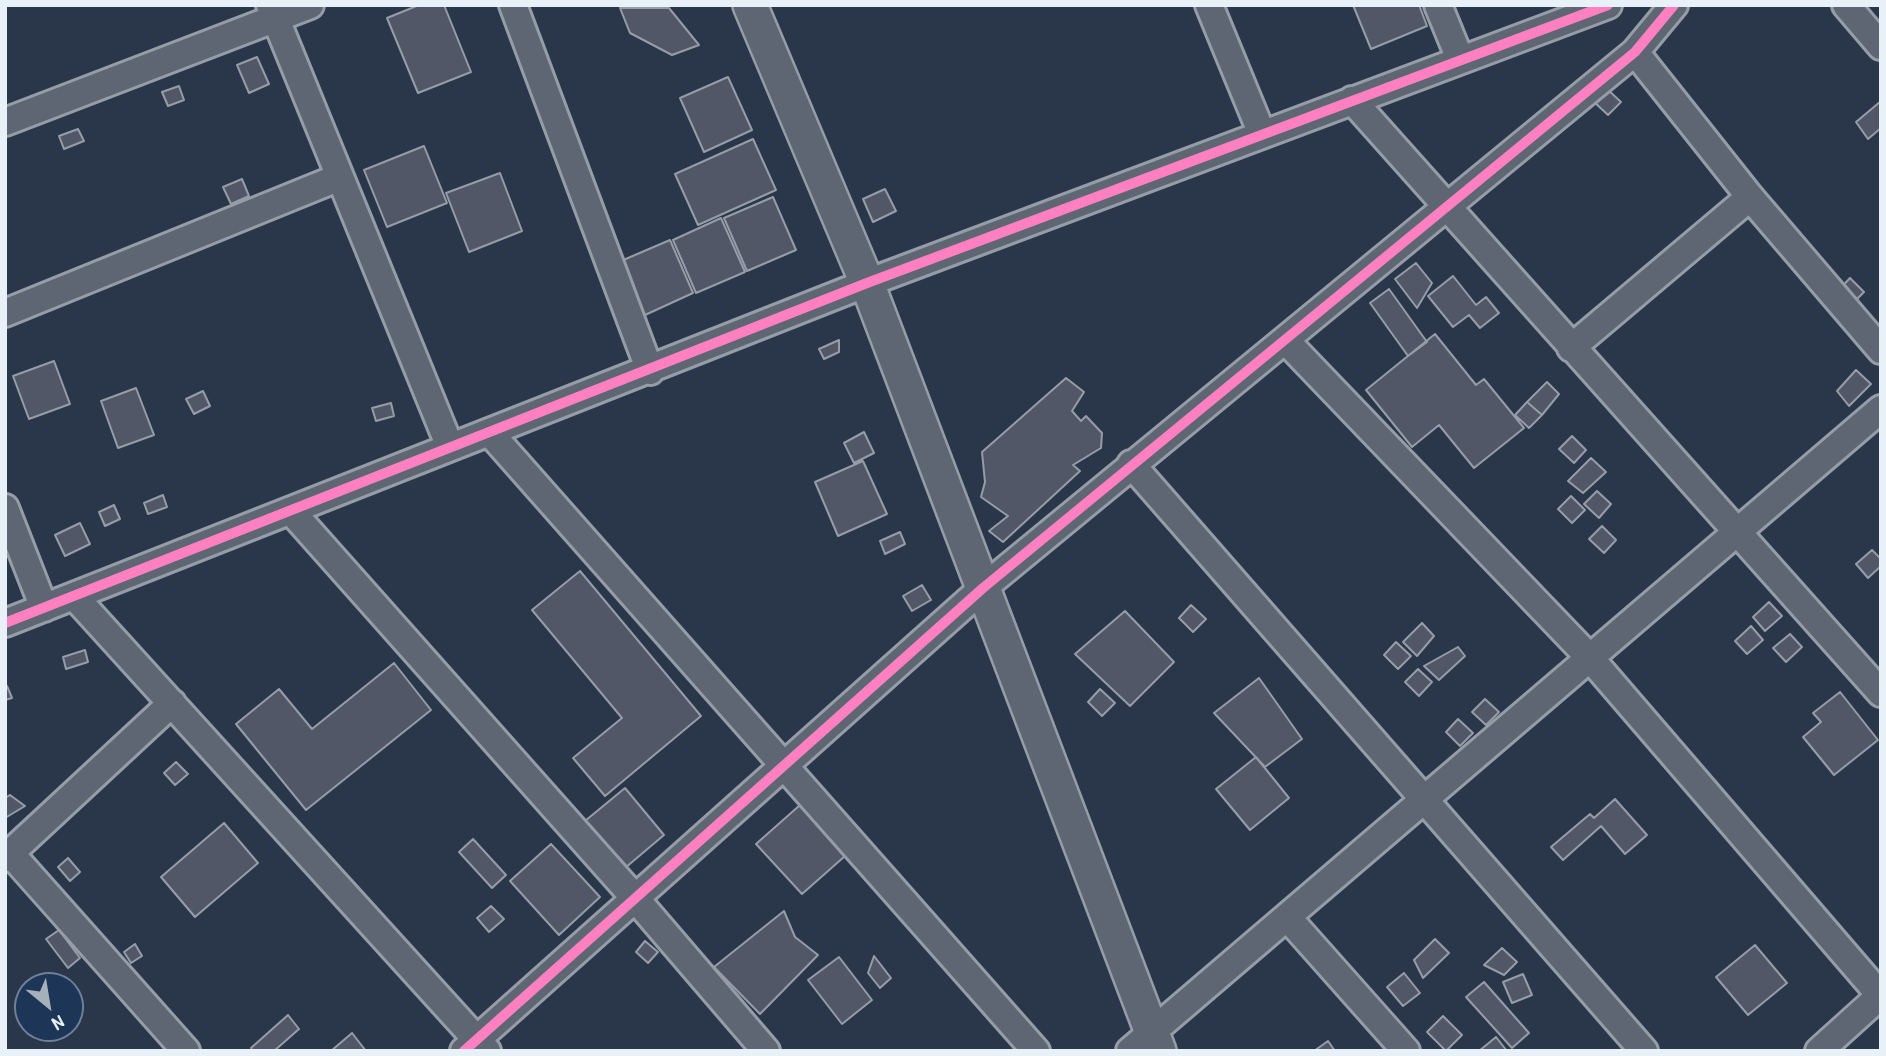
<!DOCTYPE html>
<style>
body{margin:0}
#map{position:relative;width:1886px;height:1056px;overflow:hidden;background:#2a374a;font-family:"Patrick Hand",sans-serif}
canvas{display:block}
.frame{position:absolute;inset:0;border:7px solid #e8f1f8;pointer-events:none}
.north{position:absolute;left:14px;top:972px;width:70px;height:70px;box-sizing:border-box;background:#1d3557;border:2px solid #6e8097;border-radius:50%;rotate:150deg;font-size:19px;font-weight:700;line-height:28px;text-align:center;color:#e8f1f8}
.north::after{content:'';display:block;margin:auto;width:24px;height:32px;background:#a6b0bb;clip-path:polygon(50% 0,100% 100%,50% 72%,0 100%)}
</style>
<div id="map">
<canvas width="1886" height="1056"></canvas>
<div class="frame"></div>
<div class="north">N</div>
</div>
<script>
const g = document.querySelector('canvas').getContext('2d');
g.lineJoin = 'round';
function paint(path, color) { g.fillStyle = color; g.fill(path, 'evenodd'); }
const toPath = rows => new Path2D(rows.map(r => 'M' + r).join(''));
function stroke(path, color, width, dash) { g.strokeStyle = color; g.lineWidth = width; g.lineCap = dash ? 'butt' : 'round'; g.setLineDash(dash || []); g.stroke(path); }
const building = toPath([
 [419,5,444,5,471,72,418,93,387,18,419,5],
 [1353,5,1419,5,1427,26,1371,49,1353,5],
 [620,8,669,8,699,45,672,55,630,33,620,8],
 [257,57,269,84,249,93,237,65,257,57],
 [728,77,752,130,704,152,680,98,728,77],
 [179,86,184,100,168,106,162,92,179,86],
 [1606,88,1621,102,1608,115,1593,101,1606,88],
 [1881,101,1881,128,1868,139,1856,122,1881,101],
 [78,129,84,141,64,149,59,136,78,129],
 [753,139,776,190,698,225,675,174,753,139],
 [424,146,447,203,387,227,364,170,424,146],
 [500,173,522,231,469,252,446,193,500,173],
 [242,179,249,196,231,204,223,187,242,179],
 [885,189,896,211,873,222,863,199,885,189],
 [773,197,796,250,747,271,724,218,773,197],
 [721,218,745,272,696,293,673,240,721,218],
 [670,240,693,293,645,315,621,261,670,240],
 [1416,263,1432,283,1417,308,1395,279,1416,263],
 [1453,276,1476,305,1486,297,1499,313,1480,328,1469,315,1453,327,1428,296,1453,276],
 [1850,278,1864,292,1851,305,1837,292,1850,278],
 [1389,289,1427,342,1408,356,1370,303,1389,289],
 [1435,334,1476,385,1484,379,1524,428,1474,468,1439,425,1412,447,1366,390,1435,334],
 [839,340,839,352,824,359,819,349,839,340],
 [54,361,70,404,29,419,13,376,54,361],
 [1856,370,1871,384,1849,406,1837,391,1856,370],
 [1066,378,1084,392,1072,411,1081,421,1086,416,1102,433,1101,448,1073,465,1080,471,1003,542,989,531,1008,516,981,497,985,482,982,452,1066,378],
 [1547,382,1559,394,1542,415,1527,402,1547,382],
 [136,388,154,435,118,448,101,401,136,388],
 [203,391,210,406,194,414,186,399,203,391],
 [1527,402,1542,415,1529,428,1515,415,1527,402],
 [391,403,394,416,376,421,372,408,391,403],
 [864,432,874,453,854,463,844,443,864,432],
 [1572,436,1586,450,1574,463,1559,449,1572,436],
 [1591,458,1606,472,1583,493,1568,481,1591,458],
 [863,461,887,514,838,536,815,482,863,461],
 [1597,491,1611,504,1599,518,1584,504,1597,491],
 [163,495,167,507,148,514,144,503,163,495],
 [1571,496,1585,510,1572,523,1558,509,1571,496],
 [114,505,120,519,105,526,99,512,114,505],
 [80,523,90,544,65,556,55,535,80,523],
 [1602,526,1616,540,1604,553,1589,539,1602,526],
 [900,532,905,544,885,554,880,541,900,532],
 [1872,550,1881,559,1881,566,1868,578,1856,564,1872,550],
 [580,571,701,716,605,796,573,758,622,718,532,610,580,571],
 [922,585,931,600,912,611,903,596,922,585],
 [1769,602,1782,616,1765,631,1753,617,1769,602],
 [1191,605,1206,619,1193,632,1179,618,1191,605],
 [1125,611,1174,662,1130,706,1075,654,1125,611],
 [1422,623,1434,636,1417,656,1403,642,1422,623],
 [1751,626,1763,640,1747,654,1735,641,1751,626],
 [1790,634,1802,647,1786,662,1773,648,1790,634],
 [1396,642,1411,656,1398,669,1384,655,1396,642],
 [1458,647,1465,656,1439,680,1424,666,1458,647],
 [85,650,88,662,66,669,63,657,85,650],
 [394,663,431,710,306,810,236,724,279,689,312,729,394,663],
 [1418,669,1432,682,1419,696,1405,682,1418,669],
 [1259,678,1302,739,1265,767,1214,713,1259,678],
 [7,686,12,698,5,700,5,687,7,686],
 [1100,689,1115,703,1102,716,1088,702,1100,689],
 [1840,692,1878,740,1834,775,1803,737,1821,722,1813,713,1840,692],
 [1485,699,1499,712,1486,725,1472,712,1485,699],
 [1458,719,1473,733,1460,746,1446,732,1458,719],
 [1256,757,1289,798,1250,830,1216,789,1256,757],
 [176,762,188,774,175,785,164,773,176,762],
 [625,788,664,835,625,868,585,821,625,788],
 [10,795,25,806,5,818,5,798,10,795],
 [1615,799,1647,835,1625,854,1601,826,1563,860,1551,847,1590,814,1594,818,1615,799],
 [800,805,845,856,802,894,756,844,800,805],
 [224,823,258,863,195,917,161,877,224,823],
 [473,839,506,875,492,888,459,852,473,839],
 [551,844,600,897,559,935,510,881,551,844],
 [68,858,80,872,70,881,58,867,68,858],
 [491,906,504,919,489,932,477,918,491,906],
 [784,911,795,937,818,955,760,1014,714,967,784,911],
 [59,930,80,958,68,968,46,939,59,930],
 [1435,939,1449,953,1423,978,1414,960,1435,939],
 [645,941,658,952,648,963,636,952,645,941],
 [135,944,142,956,131,963,124,952,135,944],
 [1755,945,1787,983,1748,1015,1716,977,1755,945],
 [1502,948,1517,962,1504,975,1484,965,1502,948],
 [874,956,891,978,880,988,868,973,874,956],
 [839,957,872,1000,842,1024,808,980,839,957],
 [1404,973,1420,993,1403,1006,1387,987,1404,973],
 [1523,974,1532,995,1512,1003,1503,982,1523,974],
 [1484,982,1529,1033,1512,1048,1466,997,1484,982],
 [288,1015,299,1029,274,1051,253,1051,251,1048,288,1015],
 [1443,1016,1462,1035,1446,1051,1427,1032,1443,1016],
 [352,1033,366,1051,331,1051,352,1033],
 [1496,1037,1507,1051,1479,1051,1496,1037],
 [1328,1041,1335,1051,1314,1051,1328,1041]
]);
const minor = toPath([
 [270,5,450,447],
 [513,5,650,371],
 [1209,5,1262,134],
 [1438,5,1460,59],
 [1846,5,1881,46],
 [1635,52,1750,197,1881,350],
 [1352,100,1881,693],
 [5,122,310,5],
 [5,313,340,177],
 [1285,340,1590,658,1881,996],
 [1571,348,1750,197],
 [490,433,1036,1051],
 [1131,464,1644,1051],
 [5,508,44,608],
 [291,511,634,897,766,1051],
 [74,596,487,1051],
 [5,623,867,283,1608,5],
 [10,853,186,1051],
 [5,858,172,703],
 [1287,917,1406,1051],
 [464,1051,983,588,1635,52,1674,5],
 [1130,1051,1881,409],
 [1819,1051,1881,995]
]);
const tertiary = toPath([
 [750,5,867,283,1159,1051]
]);
const cycleway = toPath([
 [5,623,867,283,1608,5],
 [464,1051,983,588,1635,52,1674,5]
]);
paint(building, '#525767');
stroke(building, '#959da7', 2);
stroke(minor, '#959da7', 32);
stroke(tertiary, '#959da7', 38);
stroke(minor, '#5d6672', 26);
stroke(tertiary, '#5d6672', 33);
stroke(cycleway, '#ff80c0', 10);
</script>
